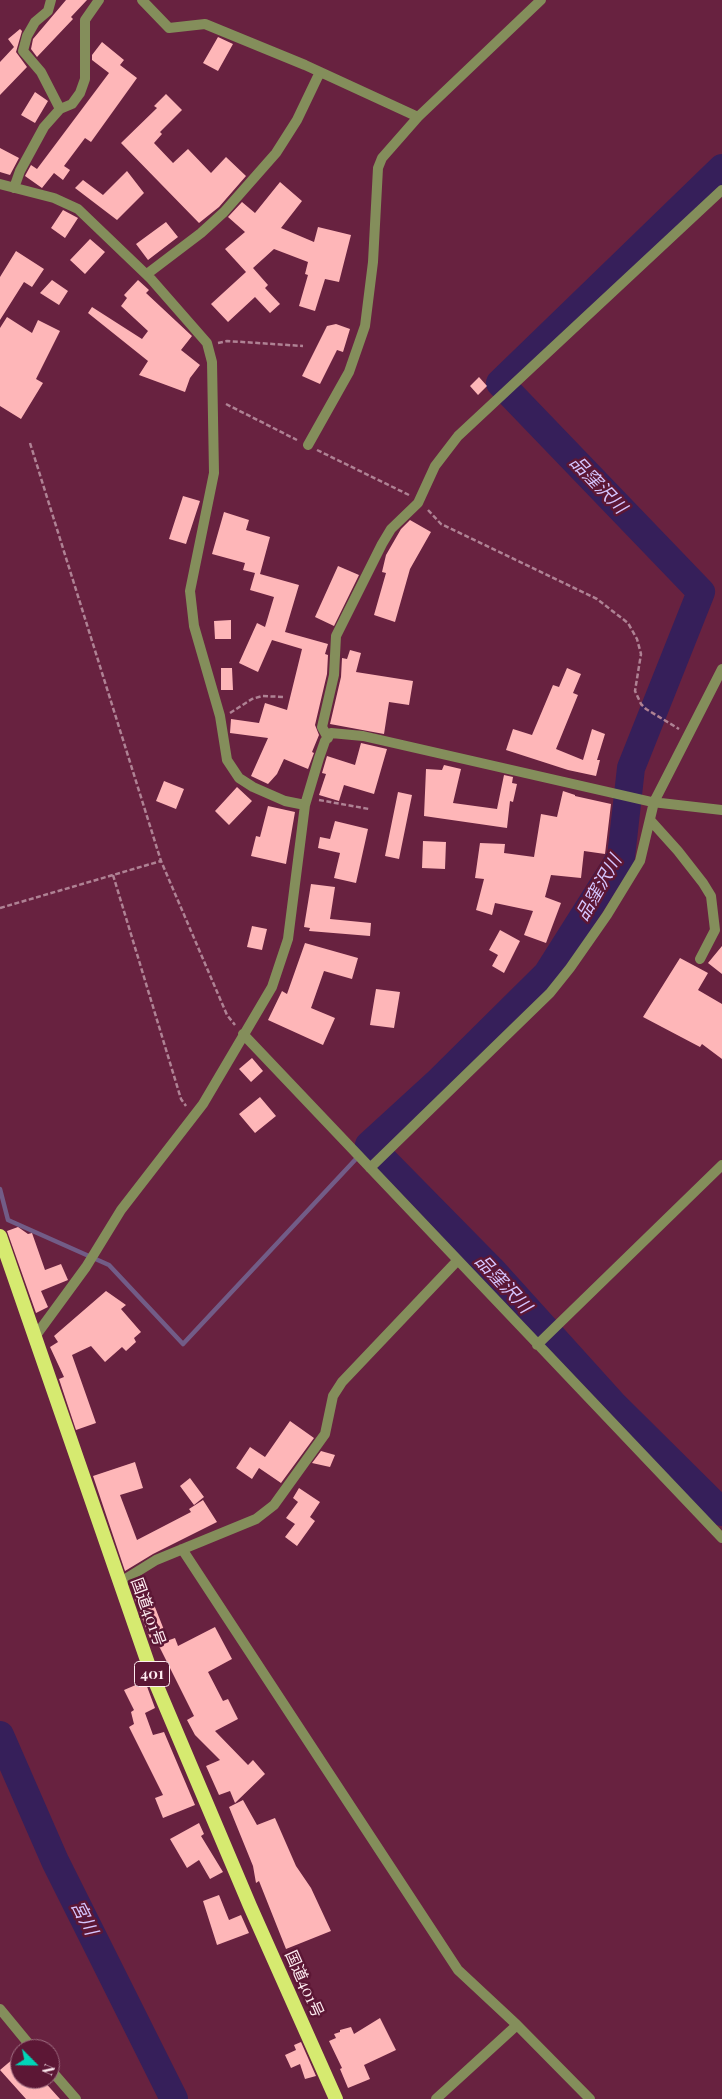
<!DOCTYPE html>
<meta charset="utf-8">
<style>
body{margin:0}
#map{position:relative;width:722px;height:2099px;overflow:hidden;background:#682240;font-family:"Playfair Display",serif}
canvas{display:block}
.north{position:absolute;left:10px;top:2039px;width:50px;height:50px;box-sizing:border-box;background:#5c1735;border:1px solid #9d6c80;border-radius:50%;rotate:113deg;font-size:14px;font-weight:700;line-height:20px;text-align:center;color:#feecf1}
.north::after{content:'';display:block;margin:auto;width:18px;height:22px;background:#00d5b7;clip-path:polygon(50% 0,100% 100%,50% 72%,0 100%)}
</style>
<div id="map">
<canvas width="722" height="2099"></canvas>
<div class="north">N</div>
</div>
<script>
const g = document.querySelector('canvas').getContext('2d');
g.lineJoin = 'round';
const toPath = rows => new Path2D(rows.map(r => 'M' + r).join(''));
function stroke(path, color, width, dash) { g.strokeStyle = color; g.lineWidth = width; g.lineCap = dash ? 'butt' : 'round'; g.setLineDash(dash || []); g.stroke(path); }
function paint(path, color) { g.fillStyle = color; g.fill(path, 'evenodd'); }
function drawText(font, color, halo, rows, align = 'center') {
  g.font = font + ' "Playfair Display","Noto Sans JP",serif'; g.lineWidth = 5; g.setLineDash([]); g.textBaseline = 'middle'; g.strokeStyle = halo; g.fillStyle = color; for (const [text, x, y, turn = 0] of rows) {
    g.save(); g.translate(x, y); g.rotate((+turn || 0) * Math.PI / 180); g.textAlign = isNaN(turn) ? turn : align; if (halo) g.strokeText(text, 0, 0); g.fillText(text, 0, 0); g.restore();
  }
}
const stream = toPath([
 [0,1189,8,1220,109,1265,183,1344,369,1145]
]);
const river = toPath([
 [722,168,500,383,701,592,631,768,621,857,547,974,440,1080,369,1145,491,1269,613,1404,722,1512],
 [0,1735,55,1861,174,2099]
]);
const building = toPath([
 [66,0,87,0,71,17,73,19,37,57,31,49,33,39],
 [20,29,22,31,16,52,27,67,0,95,0,62,14,47,8,39],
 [218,37,233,44,218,71,203,63],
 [102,42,124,60,120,65,137,78,91,142,85,138,64,166,70,170,63,180,54,173,42,188,25,176,26,174,31,165,37,169,109,73,92,60,92,55],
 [35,92,48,101,35,123,21,115],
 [166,94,182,110,160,132,162,134,154,143,173,163,188,149,211,173,226,157,246,176,219,207,199,223,121,143,157,108,154,106],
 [0,148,19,158,10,175,0,172],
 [127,171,144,193,117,220,75,188,83,180,103,195],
 [280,182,302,201,281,228,314,242,318,227,351,235,339,282,325,279,315,311,299,306,308,275,305,274,308,262,274,249,253,268,268,285,265,288,280,304,270,313,255,297,228,322,211,304,246,272,225,249,245,232,228,217,242,202,255,213],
 [63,210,78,218,65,238,51,228],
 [166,222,178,237,148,260,136,244],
 [90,239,105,252,85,274,70,260],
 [16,251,44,269,32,287,24,282,0,320,0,277],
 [52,280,68,291,59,305,40,293],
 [138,280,149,290,146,293,192,336,181,350,200,365,190,378,185,392,139,375,148,361,88,313,92,307,142,339,148,331,121,306,127,298,124,295],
 [7,317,32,333,38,320,60,331,36,379,43,383,21,419,0,406,0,328],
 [336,324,350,329,343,352,337,350,320,384,302,376,327,326],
 [479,377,487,386,478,395,470,386],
 [183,496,200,501,186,544,169,539],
 [224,512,249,520,246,530,270,537,260,574,299,585,285,632,328,644,325,654,328,655,327,674,315,725,319,735,312,752,314,753,308,769,284,759,277,774,268,784,251,776,268,738,230,733,231,719,259,723,265,703,287,710,302,649,272,640,258,672,239,663,257,623,265,627,274,597,250,590,255,573,243,570,245,563,212,554],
 [410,520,431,532,410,569,395,622,374,615,386,573,382,572,386,555,401,529],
 [338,566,359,575,334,626,315,617],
 [231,620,231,639,215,639,214,621],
 [350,650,361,653,356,672,413,681,409,705,389,702,384,734,330,724,341,677,342,658,347,659],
 [221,668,232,668,233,690,221,690],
 [567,668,581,674,573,693,578,695,556,749,583,760,592,729,605,734,597,760,600,760,596,776,568,770,506,750,513,729,532,735,553,685,559,687],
 [361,743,387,749,374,794,344,785,339,801,319,795,326,774,322,773,327,756,355,765],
 [444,765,461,769,453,803,497,809,504,775,513,777,512,783,517,784,513,802,510,801,507,828,424,816,426,769,442,770],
 [164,781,184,789,176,809,156,801],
 [237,787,252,801,229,825,215,811],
 [563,791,575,795,575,796,611,804,605,854,584,851,581,878,551,875,545,897,561,903,546,943,524,935,533,911,495,903,492,915,476,910,484,879,475,878,480,843,505,844,504,853,534,857,541,814,557,817],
 [398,792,412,795,399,859,385,856],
 [268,806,295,812,286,864,251,856,256,836,260,837],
 [335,821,368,829,356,883,334,878,340,853,318,848,320,837,330,839],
 [423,841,446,842,445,869,422,868],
 [311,884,335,887,330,919,371,923,370,936,309,931,310,928,304,927],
 [252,926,267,929,262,950,247,947],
 [500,930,520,941,504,973,492,966,498,955,489,950],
 [305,943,358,958,352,979,324,971,311,1008,335,1018,323,1045,268,1020,282,991,287,994],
 [722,946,722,974,708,963],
 [680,958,708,973,698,990,722,1004,722,1059,702,1044,700,1047,643,1017],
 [376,989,400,992,394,1028,370,1025],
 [252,1058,263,1071,251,1082,239,1069],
 [260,1097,276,1116,255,1133,239,1114],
 [18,1227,28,1234,32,1233,45,1270,61,1264,68,1280,41,1291,48,1307,36,1313,7,1231],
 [106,1291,126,1305,121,1309,141,1332,134,1338,136,1342,126,1351,122,1347,105,1362,91,1346,72,1355,96,1423,76,1430,59,1379,64,1377,50,1347,58,1342,54,1336],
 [290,1421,314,1438,281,1483,259,1468,252,1479,236,1468,250,1447,265,1457],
 [321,1451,335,1455,330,1467,312,1463],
 [135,1462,143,1488,120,1495,137,1540,191,1512,189,1509,203,1500,217,1522,153,1554,125,1571,93,1476],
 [190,1478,204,1497,194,1505,180,1486],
 [299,1488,320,1502,310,1517,315,1521,297,1546,285,1537,295,1524,286,1518,298,1502,293,1498],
 [149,1592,168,1640,153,1646,134,1597],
 [215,1627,232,1659,208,1672,223,1701,228,1699,238,1719,215,1731,248,1765,253,1760,265,1774,235,1803,230,1791,219,1795,206,1766,220,1760,195,1735,187,1720,194,1716,158,1644,175,1638,178,1646],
 [145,1681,155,1708,145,1713,153,1735,164,1732,195,1805,163,1818,155,1798,163,1795,129,1727,134,1724,131,1712,134,1710,124,1690],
 [243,1800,257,1825,275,1818,296,1866,311,1888,331,1931,286,1949,259,1881,256,1883,253,1866,229,1807],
 [199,1823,204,1834,201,1836,223,1872,210,1879,199,1860,187,1868,170,1839],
 [219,1895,229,1920,241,1915,249,1933,217,1945,203,1901],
 [380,2018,396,2050,364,2065,370,2079,348,2088,340,2069,342,2068,329,2041,336,2038,334,2034,340,2032,340,2030,351,2027,354,2034],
 [301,2042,316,2076,305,2079,300,2064,291,2068,285,2055,296,2050,294,2045],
 [20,2053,20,2079,42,2079,60,2099,26,2099,0,2070]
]);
const path = toPath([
 [218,343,227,341,303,346],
 [226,404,297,440],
 [30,443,161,861,227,1015,235,1025],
 [317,450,409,495],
 [428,510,441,524,597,599,628,623,637,639,641,654,635,691,641,704,646,709,679,729],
 [230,713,252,699,262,696,284,697],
 [319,800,369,809],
 [113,875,181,1099,186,1106],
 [0,908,161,861]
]);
const minor = toPath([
 [51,0,48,11,35,22,27,36,23,51,41,72,60,109],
 [142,0,169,28,205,24,305,65,418,117],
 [0,184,54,198,78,209,151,279,207,343,212,362,214,473,190,591,194,626,220,716,227,760,239,778,253,787,285,801,305,805],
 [14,188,20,171,44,127,60,109,72,104,80,93,85,79,85,20,99,0],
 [147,274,201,233,224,212,276,153,297,120,320,72],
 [308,445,349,372,365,326,373,262,378,168,382,158,418,117,541,0],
 [328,738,322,727,334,675,336,636,382,544,391,529,418,503,435,466,458,436,722,190],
 [651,821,678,851,703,883,711,896,715,930,700,959],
 [243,1034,722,1538],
 [370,1168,550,993,570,968,607,915,640,861,654,802,722,669],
 [34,1338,86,1267,121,1210,203,1104,272,987,288,939,305,805,319,758,325,741,331,733,363,736,652,802,722,810],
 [537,1345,722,1165],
 [182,1549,458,1970,517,2025,590,2099],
 [119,1583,156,1560,256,1519,274,1505,325,1434,333,1396,342,1382,457,1261],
 [0,2009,33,2049],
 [50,2069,76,2099],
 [436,2099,517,2025]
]);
const trunk = toPath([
 [0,1236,151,1672,250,1906,336,2099]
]);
const shields = [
 [152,1674,35]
];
const shieldNames = [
 ["401",152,1674]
];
const streetNames = [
 ["国道401号",148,1612,70],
 ["国道401号",304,1984,66]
];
const waterNames = [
 ["品窪沢川",598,485,46],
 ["品窪沢川",599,888,-60],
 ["品窪沢川",503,1284,47],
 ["宮川",84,1918,63]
];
stroke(stream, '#725c87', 4.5);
stroke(river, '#361f5a', 28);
paint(building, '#feb6b8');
stroke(path, '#af8294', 2.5, [5, 2.5]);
stroke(minor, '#848e5b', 10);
stroke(trunk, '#d6ea70', 14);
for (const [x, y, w] of shields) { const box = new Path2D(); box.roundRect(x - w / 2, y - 12.5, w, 25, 4); g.fillStyle = '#5c1735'; g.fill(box); stroke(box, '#feecf1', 1); }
drawText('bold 15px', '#feecf1', null, shieldNames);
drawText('16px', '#feecf1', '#5c1735', streetNames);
drawText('italic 18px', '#d6c6ff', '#5c1735', waterNames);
</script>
